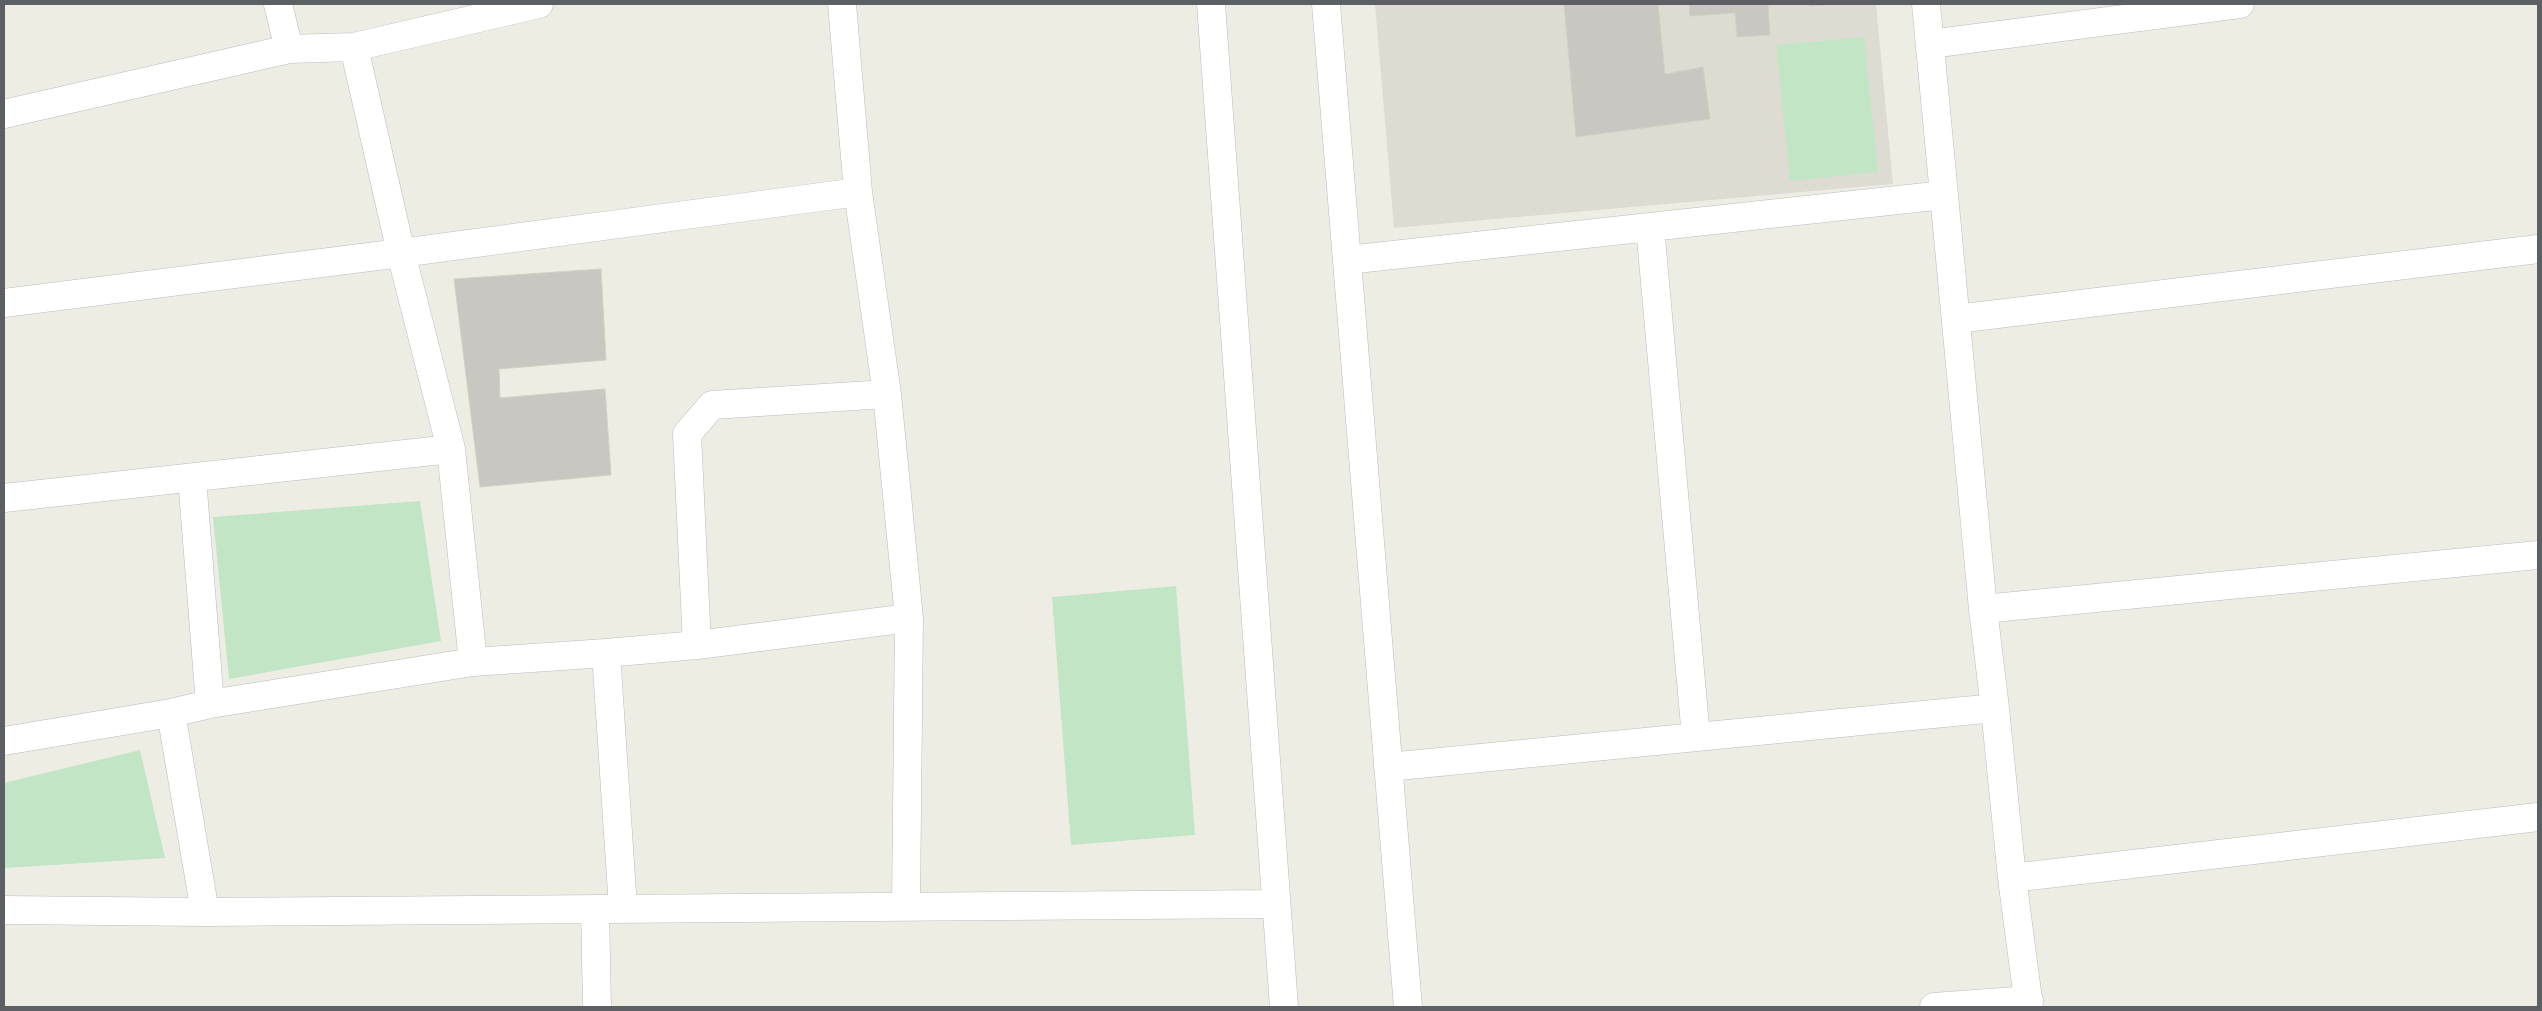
<!DOCTYPE html>
<style>
body{margin:0}
#map{position:relative;width:2542px;height:1011px;overflow:hidden;background:#eeede4;font-family:Poppins,sans-serif}
canvas{display:block}
.frame{position:absolute;inset:0;border:5px solid #5c5f64;pointer-events:none}
</style>
<div id="map">
<canvas width="2542" height="1011"></canvas>
<div class="frame"></div>
</div>
<script>
const g = document.querySelector('canvas').getContext('2d');
g.lineJoin = 'round';
function paint(path, color) { g.fillStyle = color; g.fill(path, 'evenodd'); }
const toPath = rows => new Path2D(rows.map(r => 'M' + r).join(''));
function stroke(path, color, width, dash) { g.strokeStyle = color; g.lineWidth = width; g.lineCap = dash ? 'butt' : 'round'; g.setLineDash(dash || []); g.stroke(path); }
const education = toPath([
 [1375,4,1876,4,1893,184,1394,228]
]);
const green = toPath([
 [1864,37,1878,172,1790,181,1776,45],
 [420,501,441,641,229,679,213,517],
 [1176,586,1195,835,1071,845,1052,597],
 [140,750,165,858,5,868,4,783]
]);
const building = toPath([
 [1564,4,1658,4,1665,74,1703,67,1710,119,1576,137,1564,4],
 [1689,4,1768,4,1770,35,1737,37,1735,13,1690,16,1689,4],
 [1810,4,1834,4,1810,6,1810,4],
 [601,269,606,360,499,369,500,398,605,389,611,475,480,487,454,279,601,269]
]);
const minor = toPath([
 [278,4,289,49],
 [842,4,858,192,887,394,909,618,906,906],
 [1211,4,1284,1007],
 [1326,4,1408,1007],
 [1926,4,1944,195],
 [1930,44,2240,4],
 [354,47,401,253,451,449,473,662],
 [4,114,289,49,354,47,539,4],
 [1650,227,1696,737],
 [1347,260,1944,195,1983,609,1995,708,2012,878,2029,1007],
 [4,303,401,253,858,192],
 [1956,319,2538,249],
 [192,478,210,704],
 [4,498,451,449],
 [1983,609,2538,555],
 [697,645,687,434,712,405,887,394],
 [606,653,623,908],
 [171,713,205,912],
 [4,741,171,713,210,704,473,662,606,653,697,645,909,618],
 [1388,767,1995,708],
 [2012,878,2538,817],
 [595,909,597,1007],
 [4,910,205,912,1276,904],
 [1934,1007,2029,1000]
]);
paint(education, '#dedcd2');
paint(green, '#c2e5c6');
paint(building, '#cac7c2');
stroke(building, '#d3d0c3', 1);
stroke(minor, '#b9bbc0', 29);
stroke(minor, '#fff', 28);
</script>
